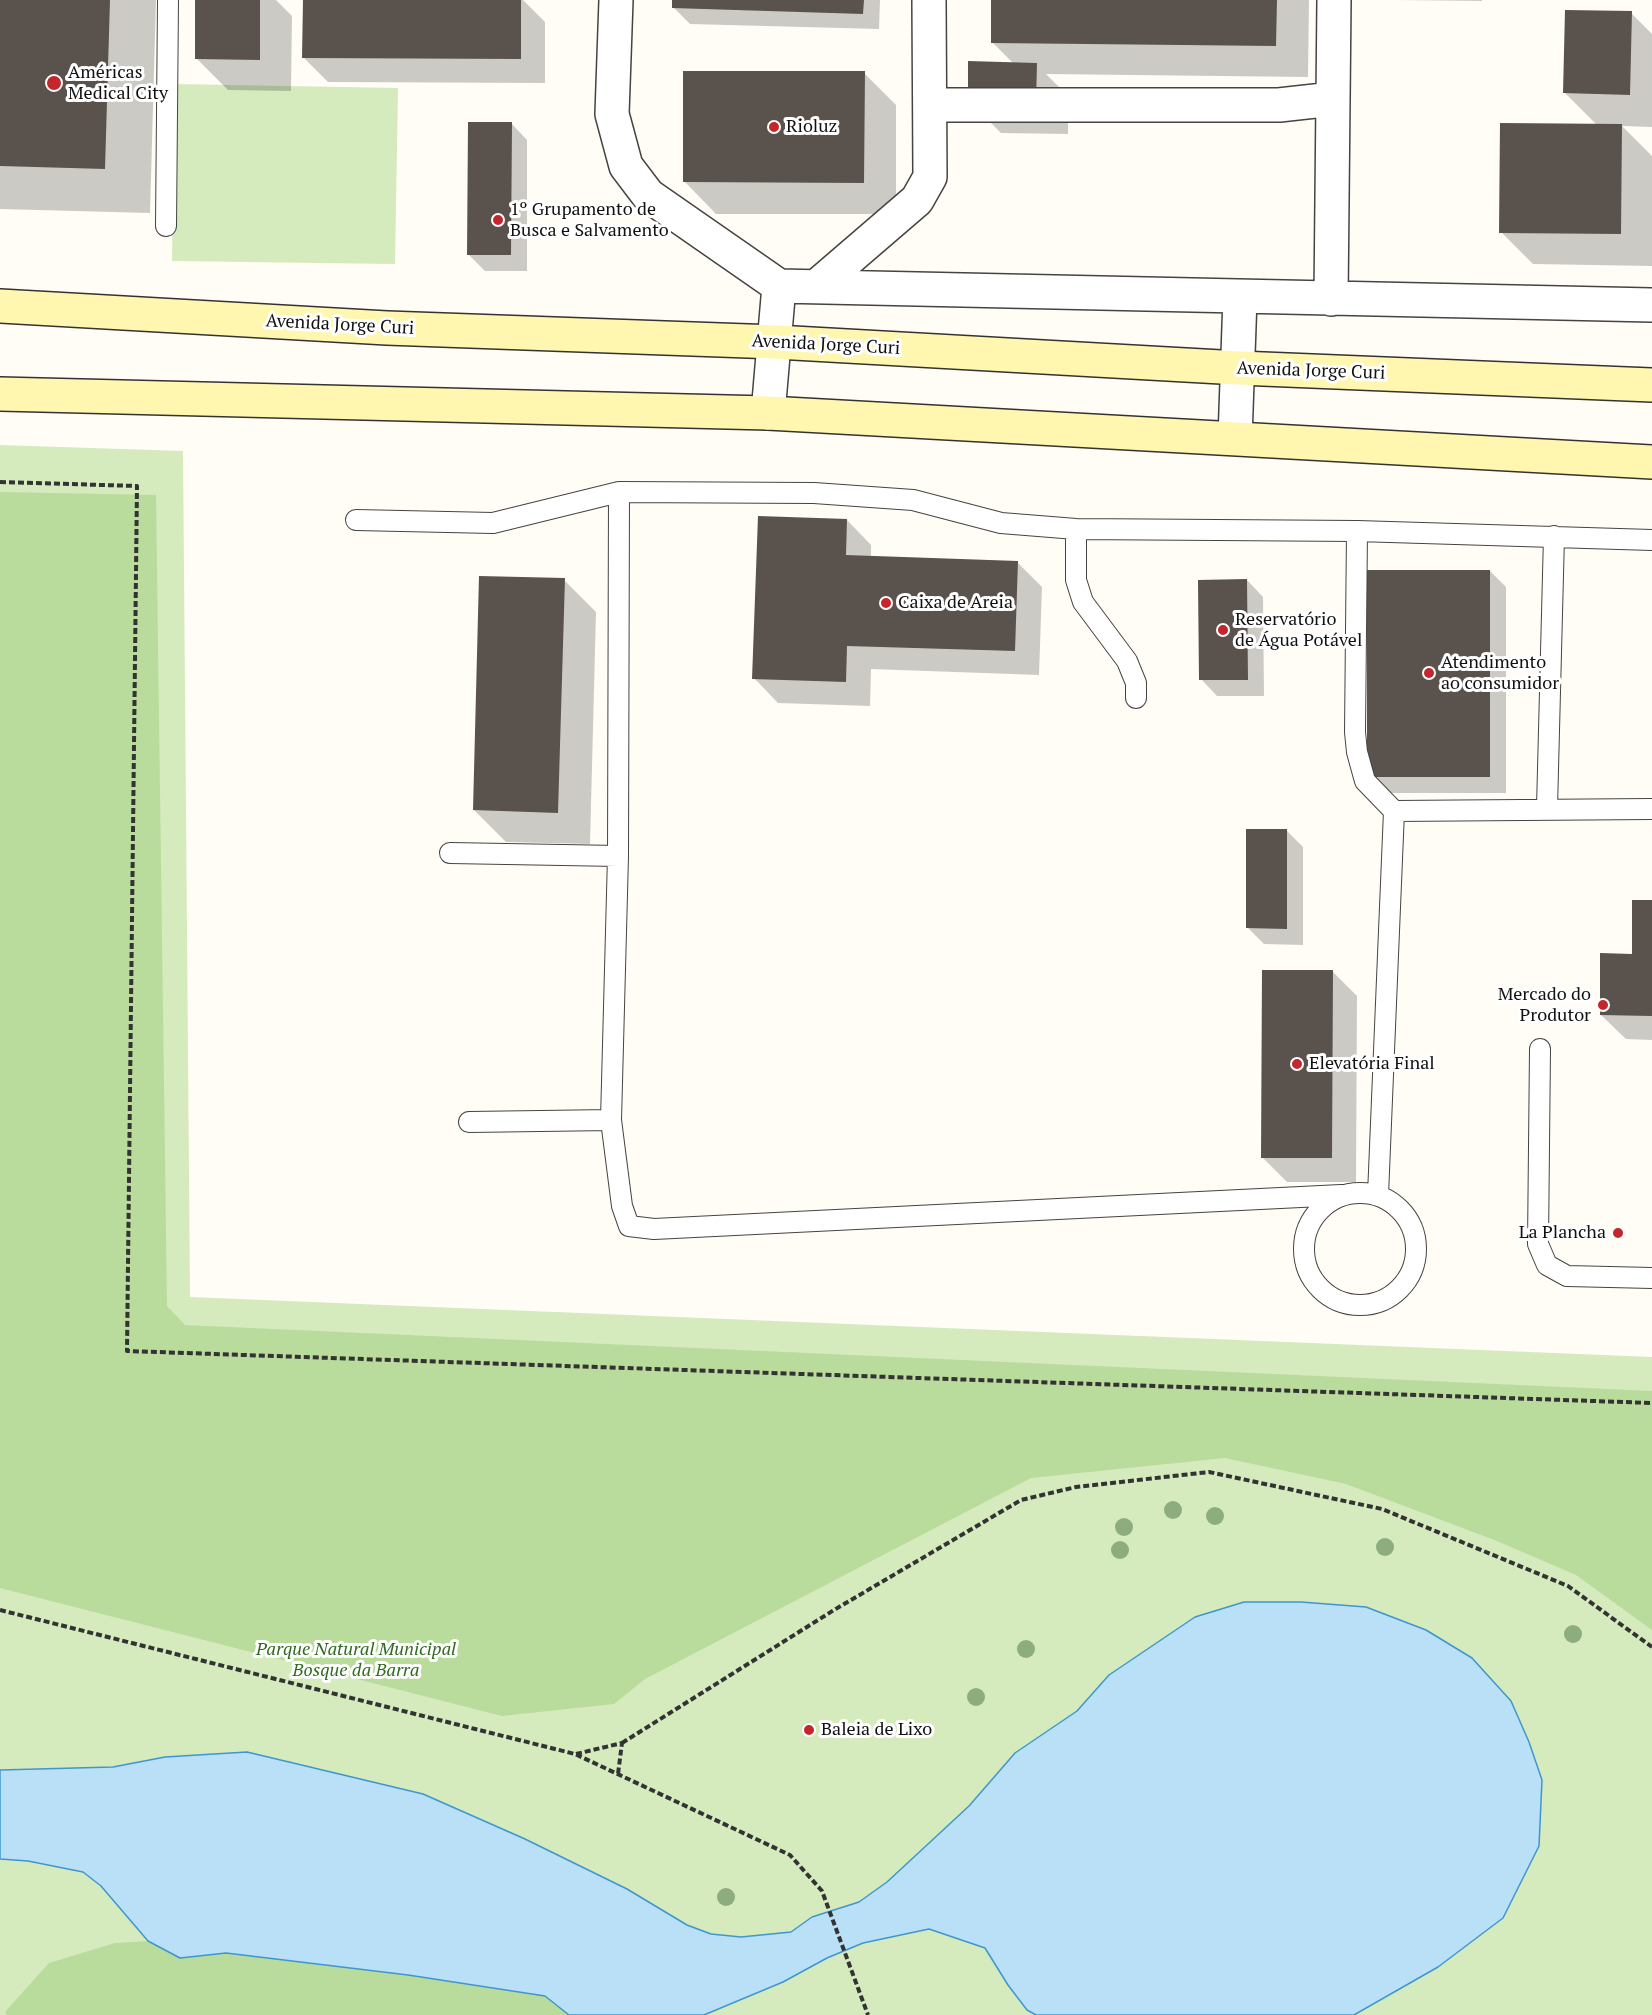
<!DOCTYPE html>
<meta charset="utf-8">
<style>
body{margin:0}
canvas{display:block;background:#fffdf5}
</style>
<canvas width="1652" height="2015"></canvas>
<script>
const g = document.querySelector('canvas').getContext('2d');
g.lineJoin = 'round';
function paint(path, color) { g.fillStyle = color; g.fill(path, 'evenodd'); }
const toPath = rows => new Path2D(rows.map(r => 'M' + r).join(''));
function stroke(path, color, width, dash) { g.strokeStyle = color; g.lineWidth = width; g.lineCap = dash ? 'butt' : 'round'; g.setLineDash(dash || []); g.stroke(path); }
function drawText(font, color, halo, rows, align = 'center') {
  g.font = font + ' "PT Serif",serif'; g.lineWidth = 6; g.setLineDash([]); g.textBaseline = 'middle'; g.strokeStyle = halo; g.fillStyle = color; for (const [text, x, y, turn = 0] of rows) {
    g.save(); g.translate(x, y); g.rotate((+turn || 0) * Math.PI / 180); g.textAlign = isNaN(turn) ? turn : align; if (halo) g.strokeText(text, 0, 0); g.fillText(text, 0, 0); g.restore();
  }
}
const green = toPath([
 [174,84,398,88,395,264,172,261],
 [0,445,183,451,190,1297,1652,1357,1652,2015,0,2015]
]);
const forest = toPath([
 [0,492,156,495,167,1306,185,1325,1652,1391,1652,1630,1576,1575,1497,1541,1346,1484,1225,1458,1031,1478,645,1679,614,1704,502,1716,0,1588],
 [148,1941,180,1958,226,1953,264,1957,408,1975,545,1996,569,2015,7,2015,5,2012,49,1963,115,1943]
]);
const water = toPath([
 [1244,1602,1301,1602,1366,1607,1426,1630,1472,1658,1511,1701,1529,1742,1542,1780,1539,1846,1503,1918,1438,1967,1354,2015,1036,2015,1027,2010,1008,1985,985,1948,929,1929,863,1943,827,1958,783,1982,704,2015,569,2015,545,1996,408,1975,226,1953,180,1958,148,1941,101,1886,83,1872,28,1861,0,1859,0,1770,113,1767,165,1757,247,1752,423,1794,525,1839,627,1889,687,1925,711,1934,741,1937,791,1932,812,1917,859,1902,887,1882,969,1806,1015,1753,1077,1711,1109,1675,1195,1617,1244,1602]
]);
const shadow = toPath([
 [0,0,156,0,150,213,0,209],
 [197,0,276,0,292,16,291,91,228,90,196,58],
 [304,0,523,0,545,22,545,83,328,82,304,58],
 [673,0,880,0,879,29,690,24,673,7],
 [993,0,1309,0,1308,77,1046,74,1068,96,1068,134,1001,133,969,101,1014,64,992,42],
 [1398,0,1482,0,1482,1],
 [1631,13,1652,34,1652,127,1622,126,1652,156,1652,266,1533,264,1501,232,1597,125,1565,93],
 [864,73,896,105,896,214,716,214,684,181],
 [511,123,527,140,527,271,485,271,469,255],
 [847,520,871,545,871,557,1017,562,1042,587,1039,675,871,669,870,706,778,703,754,678],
 [1490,571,1506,587,1506,793,1385,793,1369,776],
 [564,580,596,612,590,844,506,842,474,810],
 [1247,580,1263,597,1264,696,1217,696,1201,679],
 [1286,830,1303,847,1303,945,1264,944,1248,928],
 [1652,902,1652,1040,1626,1039,1601,1015,1633,955],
 [1333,972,1357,996,1356,1182,1287,1182,1262,1157]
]);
const building = toPath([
 [0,0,110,0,105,169,0,166],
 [195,0,260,0,260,60,195,59],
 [303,0,521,0,521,59,302,58],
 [672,0,864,0,863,14,672,8],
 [991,0,1277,0,1276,46,991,43],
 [1565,10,1632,11,1630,95,1563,93],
 [968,61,1037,63,1036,103,968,102],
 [683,71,865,71,864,183,683,182],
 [468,122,512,122,511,255,467,255],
 [1500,123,1622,124,1621,234,1499,233],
 [758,516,847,519,846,555,1018,561,1015,651,847,646,846,682,752,679],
 [1367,570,1490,570,1490,777,1367,777],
 [479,576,565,578,558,813,473,810],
 [1247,579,1248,680,1199,680,1198,580],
 [1246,829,1287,829,1287,929,1246,928],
 [1632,900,1652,900,1652,1016,1600,1015,1600,953,1632,954],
 [1262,970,1333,970,1332,1158,1261,1158]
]);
const path = toPath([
 [0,482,137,486,127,1351,1652,1403],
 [0,1610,575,1754,790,1855,822,1891,868,2015],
 [622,1743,834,1610,1021,1500,1076,1487,1209,1472,1382,1509,1568,1586,1652,1647],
 [576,1754,622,1743,618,1774]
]);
const lane = toPath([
 [166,226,168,0],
 [619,492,618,856,611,1120,622,1206,629,1226,654,1229,1341,1195],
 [356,520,493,523,619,492,814,493,913,500,1001,523,1076,529,1357,531,1652,540],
 [1076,529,1076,580,1083,602,1127,661,1136,683,1136,698],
 [1357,531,1355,732,1357,752,1365,781,1394,811,1378,1195],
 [1547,808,1554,536],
 [1394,811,1652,809],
 [450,853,618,856],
 [1540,1049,1538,1244,1547,1265,1567,1276,1652,1278],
 [469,1122,611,1120],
 '1304 1249a56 56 0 1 1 112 0a56 56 0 1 1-112 0Z'
]);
const street = toPath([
 [616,0,612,114,626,166,648,195,779,286,1652,305],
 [930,105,1279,105,1333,99],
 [817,286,917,200,930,177,929,0],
 [1331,299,1334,0],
 [768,413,779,286],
 [1235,438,1240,298]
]);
const secondary = toPath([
 [0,306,387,328,776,342,1239,368,1652,385],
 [0,394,768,413,1652,462]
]);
const trees = [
 [1173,1510],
 [1215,1516],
 [1124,1527],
 [1385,1547],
 [1120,1550],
 [1573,1634],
 [1026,1649],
 [976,1697],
 [726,1897]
];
const markers = [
 [54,83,8,"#c4262e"],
 [774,127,6,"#c4262e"],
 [498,220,6,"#c4262e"],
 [886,603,6,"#c4262e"],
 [1223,630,6,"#c4262e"],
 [1429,673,6,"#c4262e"],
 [1603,1005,6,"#c4262e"],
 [1297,1064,6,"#c4262e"],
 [1618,1233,6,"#c4262e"],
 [809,1730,6,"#c4262e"]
];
const poiNames = [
 ["Américas",68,73],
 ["Medical City",68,94],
 ["Rioluz",786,127],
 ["1º Grupamento de",510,210],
 ["Busca e Salvamento",510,231],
 ["Caixa de Areia",898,603],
 ["Reservatório",1235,620],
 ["de Água Potável",1235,641],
 ["Atendimento",1441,663],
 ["ao consumidor",1441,684],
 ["Mercado do",1591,995,"right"],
 ["Produtor",1591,1016,"right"],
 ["Elevatória Final",1309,1064],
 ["La Plancha",1606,1233,"right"],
 ["Baleia de Lixo",821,1730]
];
const streetNames = [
 ["Avenida Jorge Curi",340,325,3],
 ["Avenida Jorge Curi",826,345,3],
 ["Avenida Jorge Curi",1311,371,2]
];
const parkNames = [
 ["Parque Natural Municipal",356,1650],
 ["Bosque da Barra",356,1671]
];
paint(green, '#d5ebbd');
paint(forest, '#b9dc9c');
paint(water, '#b9e0f7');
stroke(water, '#3f96cf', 1.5);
paint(shadow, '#0003');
paint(building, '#5a524d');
stroke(lane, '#444', 22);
stroke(street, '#444', 36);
stroke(secondary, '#333', 36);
stroke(path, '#333', 4, [6, 3]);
stroke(lane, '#fff', 20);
stroke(street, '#fff', 33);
stroke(secondary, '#fff6b0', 33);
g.fillStyle = '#8dad7f';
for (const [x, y] of trees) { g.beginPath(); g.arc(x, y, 9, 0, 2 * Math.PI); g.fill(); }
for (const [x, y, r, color] of markers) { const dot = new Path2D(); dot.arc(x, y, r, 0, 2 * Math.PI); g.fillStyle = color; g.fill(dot); stroke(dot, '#fff', 2); }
drawText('18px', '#111', '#fff', poiNames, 'left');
drawText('18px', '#111', '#fff', streetNames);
drawText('italic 18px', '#2f6b1f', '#fff', parkNames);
</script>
